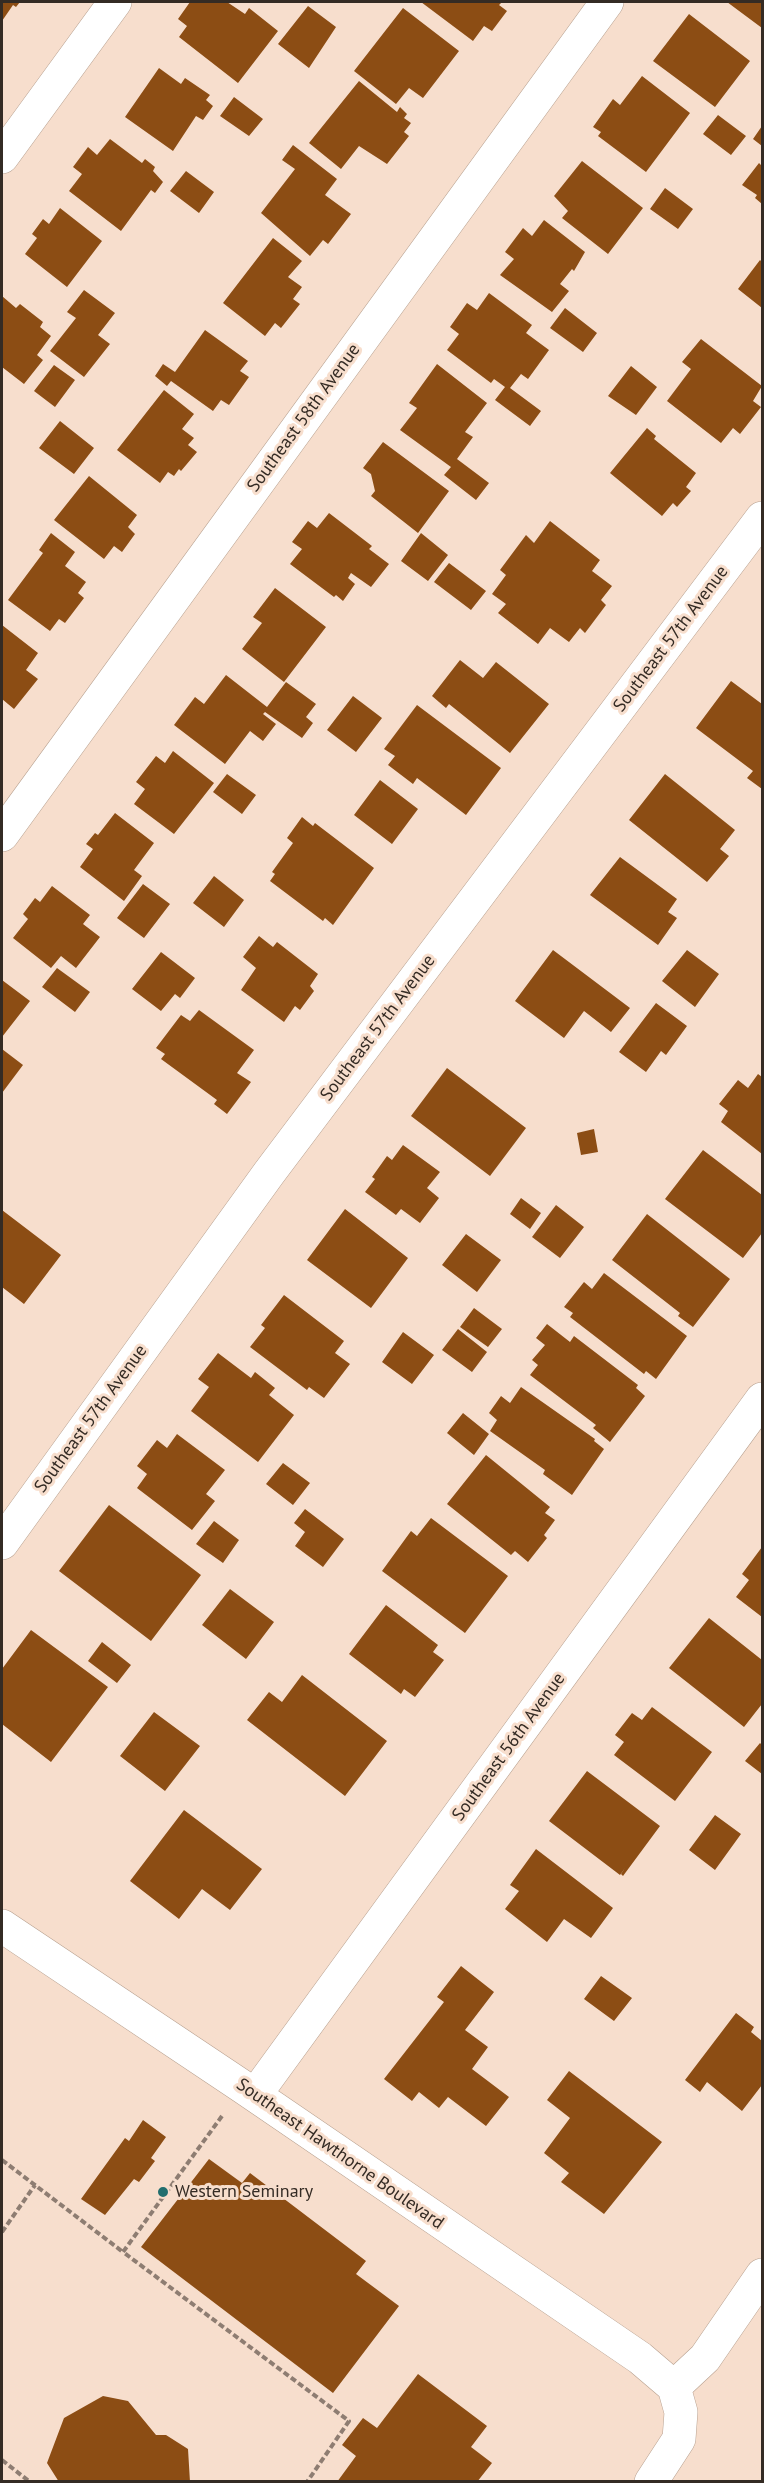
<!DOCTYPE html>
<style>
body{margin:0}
#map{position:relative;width:764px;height:2483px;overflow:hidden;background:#f7decd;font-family:"PT Sans",sans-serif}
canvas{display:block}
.frame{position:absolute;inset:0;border:3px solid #342b24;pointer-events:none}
</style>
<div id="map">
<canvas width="764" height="2483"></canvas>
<div class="frame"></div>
</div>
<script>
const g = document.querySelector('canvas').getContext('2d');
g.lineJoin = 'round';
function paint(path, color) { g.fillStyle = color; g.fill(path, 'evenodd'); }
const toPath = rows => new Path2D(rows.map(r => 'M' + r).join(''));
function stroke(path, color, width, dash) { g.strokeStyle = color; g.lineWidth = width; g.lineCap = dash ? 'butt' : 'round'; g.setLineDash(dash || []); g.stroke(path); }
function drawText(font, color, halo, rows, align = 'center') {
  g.font = font + ' "PT Sans",sans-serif'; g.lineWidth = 6; g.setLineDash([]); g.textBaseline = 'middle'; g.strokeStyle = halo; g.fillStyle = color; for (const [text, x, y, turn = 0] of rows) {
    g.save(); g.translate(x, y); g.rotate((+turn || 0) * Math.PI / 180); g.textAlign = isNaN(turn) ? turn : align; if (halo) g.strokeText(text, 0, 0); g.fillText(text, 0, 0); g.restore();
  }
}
const building = toPath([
 [2,2,20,2,16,7,13,5,2,21],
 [190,2,227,2,245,14,249,8,278,31,238,83,179,37,187,26,178,19],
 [421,2,502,2,499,5,507,11,492,31,484,26,473,41],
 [727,2,762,2,762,28],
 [308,6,336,27,309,68,278,44],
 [403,8,459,51,423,98,409,88,396,104,354,71],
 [689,14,750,61,715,107,653,61],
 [159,68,181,84,185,78,210,95,206,100,213,106,203,120,196,116,173,151,125,117],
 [642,76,690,113,646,172,598,136,601,132,593,127,613,99,620,105],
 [359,81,397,112,400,107,407,114,404,118,411,123,404,132,409,136,387,164,359,146,341,169,309,143],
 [234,97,263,119,249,136,220,116],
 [718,115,746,136,731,155,703,134],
 [762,126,762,146,753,139],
 [110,139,142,163,145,159,155,167,153,171,163,182,155,193,151,190,121,231,69,191,82,174,73,167,88,147,97,155],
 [293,145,337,179,325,195,351,214,328,244,323,240,310,256,261,213,295,169,282,160],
 [582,161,643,208,608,254,562,218,568,211,554,196],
 [759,163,762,166,762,204,755,198,757,195,742,185],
 [186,171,214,192,199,213,170,191],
 [665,188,693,209,678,229,650,209],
 [60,208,102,241,67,287,25,254,37,238,32,234,43,219,49,224],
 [544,220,585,252,574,271,572,269,560,284,569,291,552,312,500,275,514,259,505,252,523,228,532,236],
 [273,238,302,261,288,277,302,287,293,299,300,304,281,328,275,323,265,336,223,303],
 [760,260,762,262,762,308,738,289],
 [84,290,115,313,98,335,110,344,84,377,50,351,76,318,67,312],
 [489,293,532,325,526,333,549,350,528,379,521,374,510,388,541,411,530,426,495,400,505,387,494,379,491,383,447,350,459,334,450,327,467,303,477,310],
 [2,296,16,308,20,304,43,322,40,327,51,336,37,355,43,360,24,384,2,367],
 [565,308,597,333,583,352,550,328],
 [205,330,248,361,240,371,249,377,229,405,221,400,213,411,171,381,167,386,155,376,163,364,175,372],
 [701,339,762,386,753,401,761,407,740,434,733,428,721,443,667,401,691,369,682,362],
 [437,364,487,403,465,432,473,437,457,459,489,483,476,500,444,475,451,467,400,430,417,408,409,403],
 [54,365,75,380,55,407,34,391],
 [631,366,657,387,636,415,608,396],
 [164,390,194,414,182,429,194,438,188,445,197,452,181,471,179,469,174,476,168,472,160,483,117,450],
 [60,421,94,448,74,474,39,448],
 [647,428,656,436,654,439,696,473,686,487,691,491,677,507,673,503,662,516,610,473],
 [383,442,449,491,418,533,371,496,375,491,371,474,363,468],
 [89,476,137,515,128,527,135,534,122,552,114,546,104,559,54,520],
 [329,513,372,546,369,549,389,564,371,587,351,573,348,578,355,584,343,601,336,595,334,597,290,564,302,549,292,542,308,521,317,528],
 [550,521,600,560,592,571,612,586,601,600,606,605,585,633,580,628,569,642,550,628,538,644,498,613,506,604,492,594,506,575,500,570,526,535,534,543],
 [51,533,75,552,65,566,86,582,78,593,84,598,65,623,59,619,50,631,8,600,43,553,39,550],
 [421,533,448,555,428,581,401,561],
 [449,563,486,591,471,610,434,582],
 [275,588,326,627,284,682,242,649,262,623,253,617],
 [2,625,38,653,26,670,38,679,14,709,2,699],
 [460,660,483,678,496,662,549,704,510,753,449,704,446,708,432,696],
 [226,675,267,707,286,682,316,704,306,717,313,723,302,738,265,712,263,714,276,724,263,741,250,731,225,764,174,725,195,697,204,704],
 [731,681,762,704,762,789,747,778,753,771,696,728],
 [353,696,382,718,356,752,327,730],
 [417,705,501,768,466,815,417,778,413,784,388,765,395,756,384,749],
 [173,751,214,783,174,834,134,804,145,789,136,782,156,756,165,763],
 [227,774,256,795,242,814,213,792],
 [665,774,735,830,720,849,729,856,707,882,629,820],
 [380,780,418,809,392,844,354,815],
 [115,813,154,843,134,870,142,876,124,901,80,867,93,849,86,844,95,833,98,835],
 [302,817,313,826,315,823,374,868,333,925,325,918,323,921,270,881,275,874,272,872,293,843,287,838],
 [620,857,677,899,668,912,677,918,658,945,590,895],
 [214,876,244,900,224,927,193,903],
 [143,884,170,904,144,938,117,918],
 [52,886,90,915,83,924,100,937,76,968,61,956,51,968,13,938,28,919,23,914,35,898,40,902],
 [259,936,273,947,277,942,318,974,310,986,314,991,300,1010,295,1006,284,1022,241,990,256,968,243,957],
 [553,950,630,1008,611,1032,584,1011,564,1038,515,1001],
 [687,950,719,974,695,1007,662,981],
 [161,952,195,978,180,998,175,994,161,1011,132,989],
 [57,968,90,992,75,1012,42,987],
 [2,980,30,1001,2,1037],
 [656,1003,687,1026,666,1055,661,1051,646,1072,619,1052],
 [199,1010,254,1050,237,1073,251,1082,227,1114,214,1104,217,1100,161,1059,165,1054,156,1048,181,1015,190,1021],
 [2,1049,23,1065,2,1093],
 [447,1068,526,1128,490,1176,411,1116],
 [758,1074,762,1077,762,1154,721,1122,728,1111,719,1104,738,1080,748,1088],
 [594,1129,598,1152,581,1155,577,1133],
 [403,1145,440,1172,427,1188,439,1198,420,1223,401,1209,396,1215,365,1192,375,1179,372,1177,387,1156,392,1160],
 [703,1150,762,1195,762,1233,743,1258,665,1199],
 [521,1198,541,1213,530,1229,510,1214],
 [556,1205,584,1227,560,1258,532,1237],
 [345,1209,408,1258,371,1308,307,1260],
 [2,1210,61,1255,24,1304,2,1287],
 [647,1214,730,1279,693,1327,678,1316,680,1313,612,1260],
 [466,1234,501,1260,477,1292,442,1265],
 [604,1273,687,1336,656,1379,646,1371,644,1374,570,1317,573,1313,564,1307,584,1282,592,1289],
 [284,1295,344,1341,335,1353,350,1364,324,1398,309,1387,307,1390,250,1347,265,1328,261,1325],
 [474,1308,502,1329,488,1347,460,1327],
 [547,1324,570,1342,574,1336,638,1385,636,1388,645,1396,610,1442,593,1428,596,1425,530,1375,538,1365,532,1360,545,1345,536,1338],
 [458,1329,487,1352,472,1372,442,1350],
 [403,1332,434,1355,412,1384,382,1362],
 [218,1353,251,1378,255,1372,275,1388,269,1395,294,1415,258,1462,191,1411,209,1387,198,1379],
 [521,1387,595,1439,594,1441,604,1449,572,1495,543,1474,545,1470,490,1431,497,1420,489,1413,501,1396,510,1403],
 [463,1413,489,1434,474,1455,447,1433],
 [177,1434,225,1470,206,1494,215,1501,192,1530,137,1488,147,1474,137,1466,157,1440,167,1448],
 [486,1455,550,1507,545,1513,555,1520,544,1535,547,1538,528,1562,515,1551,511,1555,447,1504],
 [283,1463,310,1483,293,1505,266,1484],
 [109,1505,201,1575,151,1641,59,1571],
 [305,1509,344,1539,323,1567,295,1546,305,1532,294,1523],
 [431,1518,508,1576,465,1633,382,1571,411,1531,417,1536],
 [214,1521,239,1540,223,1563,196,1544],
 [762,1547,762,1617,736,1597,749,1580,742,1574],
 [230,1589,274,1622,246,1659,202,1625],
 [386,1605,438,1645,433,1652,444,1660,415,1697,404,1689,401,1694,349,1654],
 [709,1618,762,1660,762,1704,744,1727,669,1668],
 [31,1630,108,1687,51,1762,2,1724,2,1669],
 [102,1642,131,1665,117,1683,88,1661],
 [302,1675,387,1741,345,1796,247,1720,269,1692,282,1702],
 [652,1707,712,1752,675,1801,614,1755,624,1742,615,1735,632,1713,642,1720],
 [154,1712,200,1746,165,1791,120,1756],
 [760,1743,762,1745,762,1774,745,1761],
 [587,1771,660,1826,623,1876,621,1874,625,1868,620,1875,549,1821],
 [184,1810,262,1869,230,1910,202,1889,179,1919,130,1881],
 [715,1815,741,1834,715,1870,689,1850],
 [536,1849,613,1908,591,1938,564,1919,547,1942,505,1909,519,1891,510,1885],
 [461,1966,494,1992,465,2030,488,2047,472,2069,509,2097,486,2126,448,2097,439,2108,419,2092,412,2101,384,2079,444,2002,437,1997],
 [601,1976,632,1998,614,2021,584,1999],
 [736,2013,754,2027,751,2032,762,2041,762,2085,742,2111,707,2082,700,2092,685,2080],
 [569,2071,662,2142,604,2214,561,2182,569,2173,544,2153,570,2118,547,2100],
 [143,2120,166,2137,151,2158,155,2161,139,2182,134,2179,105,2215,81,2199,125,2138,129,2141],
 [209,2159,242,2183,250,2173,366,2261,356,2274,399,2306,333,2393,141,2247],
 [418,2374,487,2426,471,2447,492,2463,477,2482,337,2482,356,2456,342,2445,363,2418,377,2428],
 [103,2396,128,2401,156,2435,166,2435,188,2449,190,2482,59,2482,47,2463,64,2418]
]);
const path = toPath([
 [222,2116,123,2252,349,2421,307,2482],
 [2,2160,123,2252],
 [2,2232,35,2185],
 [2,2460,30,2482]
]);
const street = toPath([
 [2,157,115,2],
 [2,835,607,2],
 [2,1543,269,1173,762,518],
 [2,1926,243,2087,640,2358,674,2387],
 [255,2095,762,1399],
 [674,2387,705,2358,762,2275],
 [651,2482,679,2439,681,2412,674,2387]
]);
const markers = [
 [163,2192,6,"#226e6e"]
];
const streetNames = [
 ["Southeast 58th Avenue",304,418,-54],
 ["Southeast 57th Avenue",671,639,-53],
 ["Southeast 57th Avenue",378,1028,-53],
 ["Southeast 57th Avenue",91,1419,-54],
 ["Southeast 56th Avenue",509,1747,-54],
 ["Southeast Hawthorne Boulevard",340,2154,35]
];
const poiNames = [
 ["Western Seminary",175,2192]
];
paint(building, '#8c4d14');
stroke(street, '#b7a08f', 34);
stroke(path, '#8e7d72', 4, [6, 3]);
stroke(street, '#fff', 33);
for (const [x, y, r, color] of markers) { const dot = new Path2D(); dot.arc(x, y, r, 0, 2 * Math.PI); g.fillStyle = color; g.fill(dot); stroke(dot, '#f7decd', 2); }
drawText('18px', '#342b24', '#f7decd', streetNames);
drawText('18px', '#342b24', '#f7decd', poiNames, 'left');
</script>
